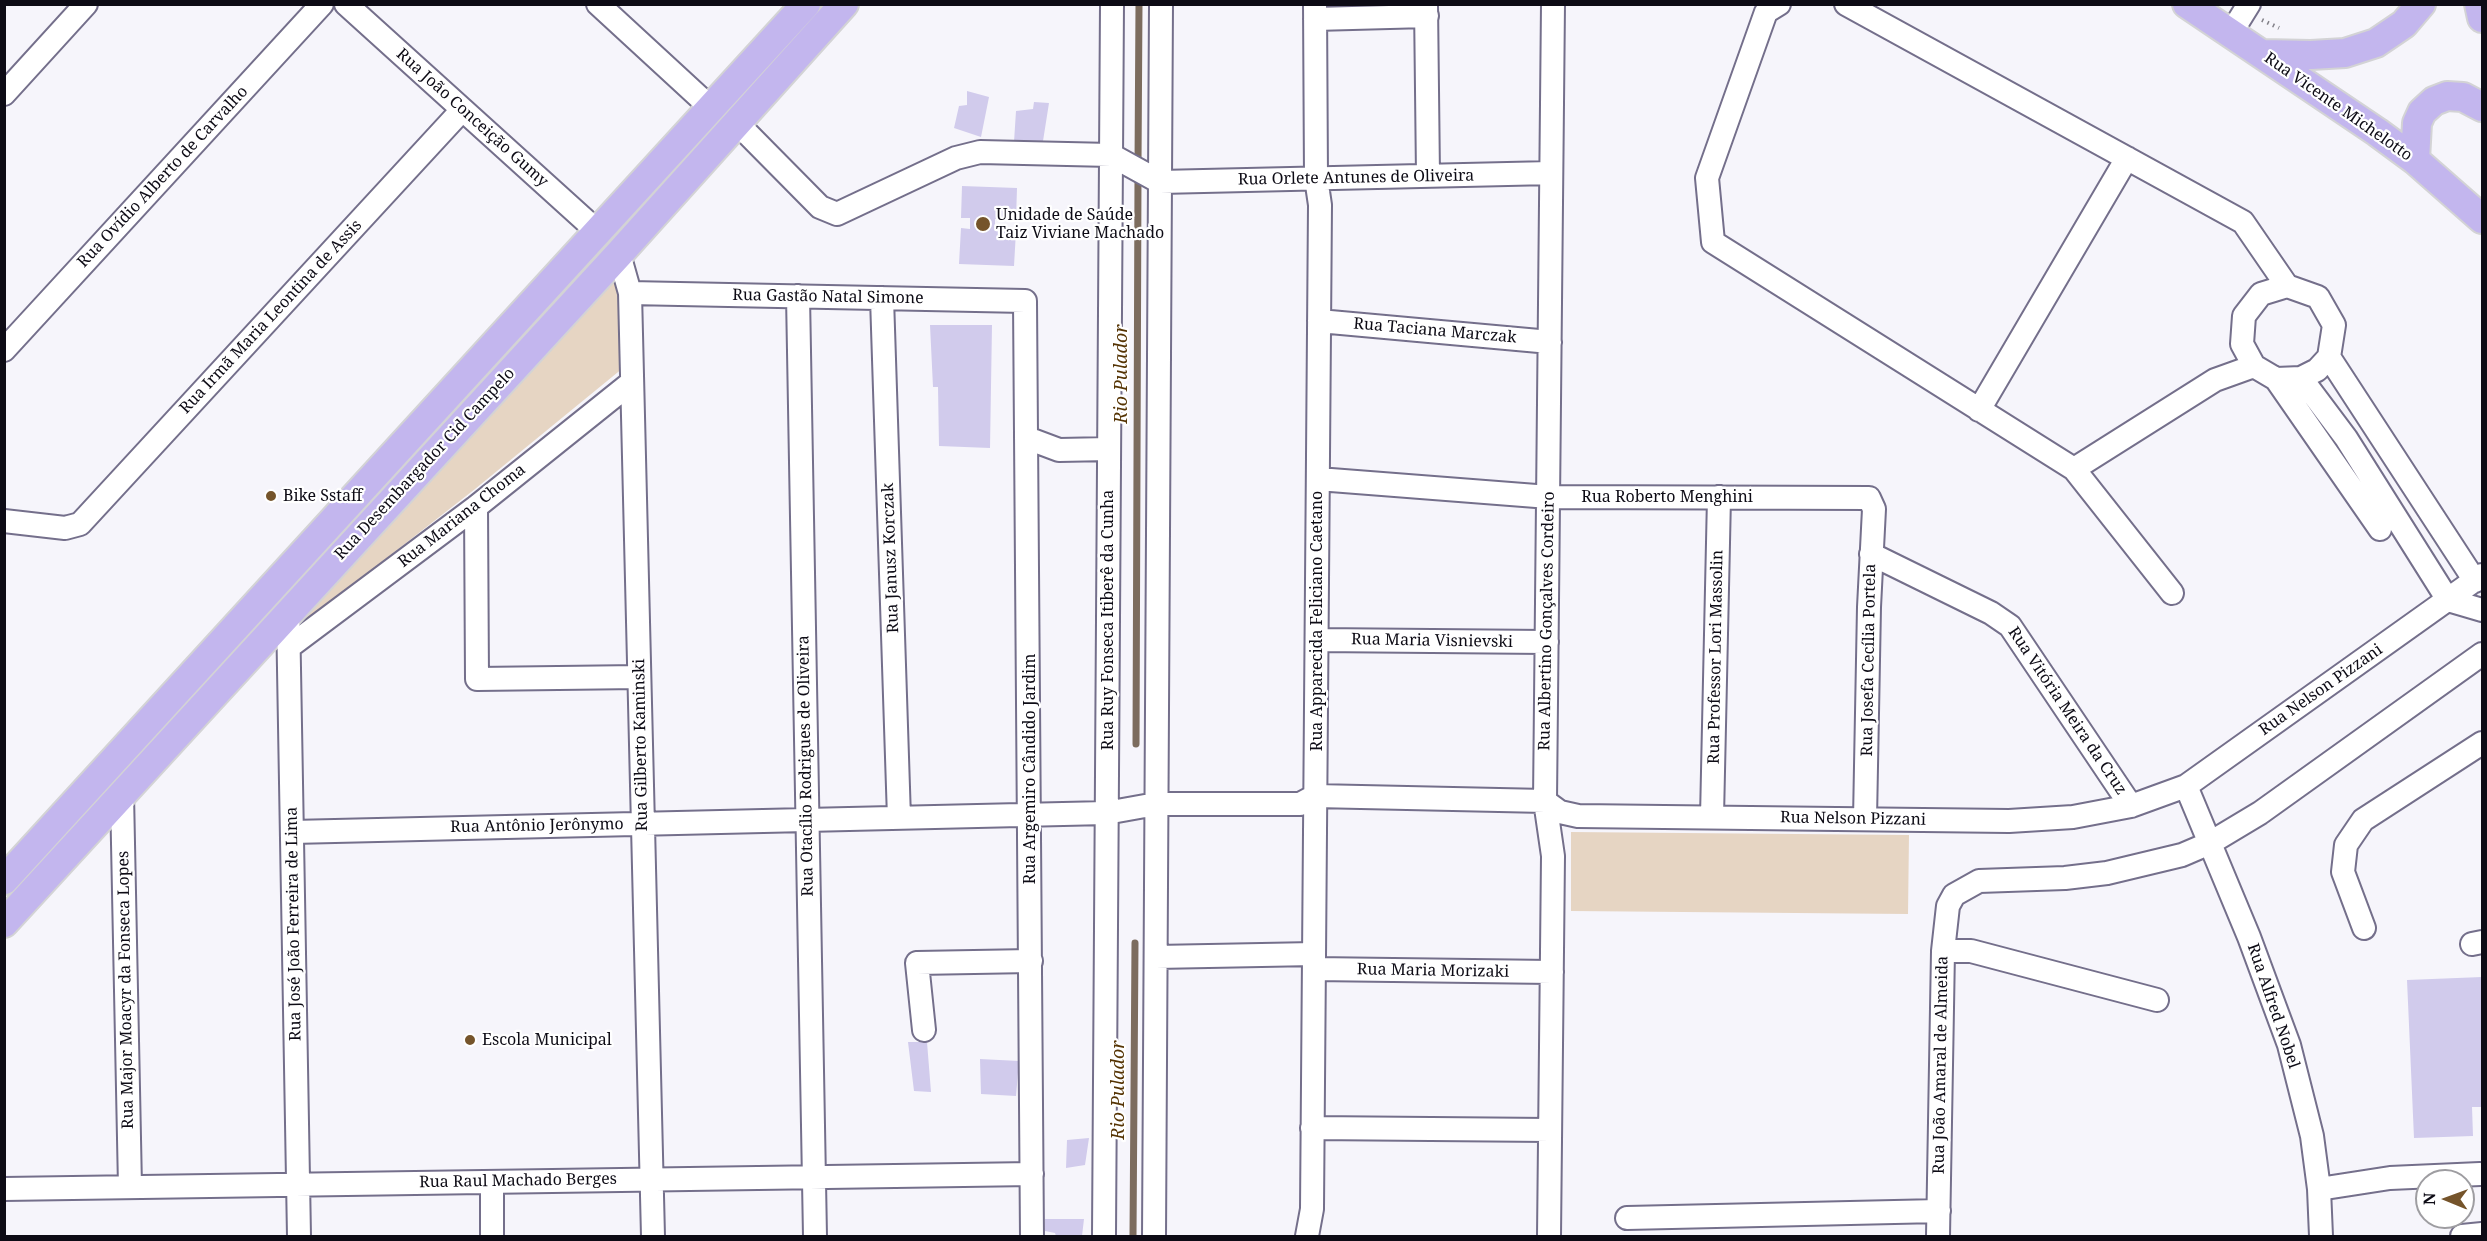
<!DOCTYPE html>
<meta charset="utf-8">
<style>
body{margin:0}
#map{position:relative;width:2487px;height:1241px;overflow:hidden;background:#f6f5fb;font-family:"Noto Serif",serif}
canvas{display:block}
.frame{position:absolute;inset:0;border:6px solid #0d0b15;pointer-events:none}
.north{position:absolute;left:2415px;top:1169px;width:60px;height:60px;box-sizing:border-box;background:#fff;border:2px solid #9e9da1;border-radius:50%;rotate:271deg;font-size:16px;font-weight:700;line-height:24px;text-align:center;color:#0d0b15}
.north::after{content:'';display:block;margin:auto;width:21px;height:27px;background:#75542b;clip-path:polygon(50% 0,100% 100%,50% 72%,0 100%)}
</style>
<div id="map">
<canvas width="2487" height="1241"></canvas>
<div class="frame"></div>
<div class="north">N</div>
</div>
<script>
const g = document.querySelector('canvas').getContext('2d');
g.lineJoin = 'round';
function paint(path, color) { g.fillStyle = color; g.fill(path, 'evenodd'); }
const toPath = rows => new Path2D(rows.map(r => 'M' + r).join(''));
function stroke(path, color, width, dash) { g.strokeStyle = color; g.lineWidth = width; g.lineCap = dash ? 'butt' : 'round'; g.setLineDash(dash || []); g.stroke(path); }
function drawText(font, color, halo, rows, align = 'center') {
  g.font = font + ' "Noto Serif",serif'; g.lineWidth = 4.5; g.setLineDash([]); g.textBaseline = 'middle'; g.strokeStyle = halo; g.fillStyle = color; for (const [text, x, y, turn = 0] of rows) {
    g.save(); g.translate(x, y); g.rotate((+turn || 0) * Math.PI / 180); g.textAlign = isNaN(turn) ? turn : align; if (halo) g.strokeText(text, 0, 0); g.fillText(text, 0, 0); g.restore();
  }
}
const green = toPath([
 [621,273,623,368,475,489,305,622,299,617],
 [1571,832,1909,835,1908,914,1571,911]
]);
const stream = toPath([
 [1138,164,1139,4],
 [1136,744,1138,175],
 [1133,1236,1135,943]
]);
const building = toPath([
 [967,91,989,97,981,137,954,128,959,106,967,105],
 [1034,102,1049,103,1043,141,1014,142,1016,111,1033,109],
 [962,186,1017,188,1016,220,995,219,995,230,1016,231,1014,266,959,264,961,228,970,229,970,218,961,218],
 [930,325,992,325,990,448,939,446,938,387,933,387],
 [2482,977,2482,1107,2472,1107,2473,1136,2414,1138,2407,980],
 [908,1042,927,1042,931,1092,914,1091],
 [980,1059,1019,1061,1016,1096,981,1094],
 [1089,1138,1085,1165,1066,1168,1067,1140],
 [1045,1219,1084,1219,1082,1236,1056,1236,1055,1233,1045,1231]
]);
const path = toPath([
 [2262,20,2279,28]
]);
const minor = toPath([
 [346,4,598,232],
 [598,4,711,108],
 [1426,4,1428,176],
 [1779,4,1766,12,1707,178,1713,242,2074,469,2172,593],
 [1846,4,2243,222,2287,286,2318,297,2334,325,2329,357,2317,370,2301,378,2276,379,2254,366,2242,344,2244,316,2261,294,2287,286],
 [1315,19,1427,16],
 [2231,33,2249,4],
 [4,94,86,4],
 [736,122,820,207,837,214,956,158,980,152,1111,155,1160,182,1551,173],
 [619,254,630,293,653,1236],
 [630,293,1025,301,1032,1236],
 [798,296,815,1236],
 [882,298,899,818],
 [1319,321,1550,342],
 [4,350,322,4],
 [2329,357,2475,581],
 [2301,378,2346,438,2448,600,2482,610],
 [2276,379,2380,529],
 [1979,410,2127,158],
 [1027,438,1059,450,1109,449],
 [2074,469,2215,380,2254,366],
 [1318,479,1549,497,1869,498,1874,509,1869,607,1865,819],
 [476,507,477,679,639,677],
 [4,521,65,528,80,524,462,110],
 [1871,554,1991,613,2010,626,2131,806],
 [288,612,299,1236],
 [1317,640,1547,642],
 [289,647,476,507,632,382],
 [2186,786,2249,937,2289,1045,2312,1136,2319,1189,2321,1236],
 [122,794,130,1187],
 [1712,817,1719,497],
 [292,832,1106,813,1156,804,1300,804,1315,796,1545,801,1560,812,1578,816,2009,821,2073,817,2131,806,2186,786,2482,575],
 [2364,928,2343,872,2346,845,2363,820,2482,743],
 [2472,944,2482,942],
 [1943,951,1971,951,2157,1000],
 [1156,957,1314,954],
 [1314,969,1552,972],
 [924,1030,917,963,1031,961],
 [1312,1128,1550,1130],
 [4,1189,1032,1174],
 [2319,1189,2390,1178,2480,1174],
 [1627,1218,1939,1211],
 [492,1236,492,1182],
 [1104,1236,1112,4],
 [1154,1236,1161,4],
 [1307,1236,1312,1209,1320,205,1316,178,1315,4],
 [1549,1236,1553,856,1545,801,1553,4],
 [1938,1236,1943,951,1948,906,1954,895,1979,881,2065,878,2107,873,2182,855,2210,843,2260,813,2482,654],
 [2462,1236,2482,1234]
]);
const major = toPath([
 [2187,4,2377,132,2415,160,2482,219],
 [2479,4,2482,18],
 [2263,54,2311,55,2345,53,2376,43,2404,24,2421,4],
 [2415,160,2417,123,2422,112,2434,101,2447,96,2463,97,2482,107],
 [4,880,806,4],
 [4,923,619,254,844,4]
]);
const markers = [
 [983,224,8,"#75542b"],
 [271,496,6,"#75542b"],
 [470,1040,6,"#75542b"]
];
const streetNames = [
 ["Rua Vicente Michelotto",2338,107,35],
 ["Rua João Conceição Gumy",472,118,42],
 ["Rua Ovídio Alberto de Carvalho",163,177,-47],
 ["Rua Orlete Antunes de Oliveira",1356,178,-1],
 ["Rua Gastão Natal Simone",828,297,1],
 ["Rua Irmã Maria Leontina de Assis",271,317,-47],
 ["Rua Taciana Marczak",1435,331,5],
 ["Rua Desembargador Cid Campelo",425,464,-47],
 ["Rua Roberto Menghini",1667,497],
 ["Rua Mariana Choma",462,516,-38],
 ["Rua Janusz Korczak",891,558,-92],
 ["Rua Ruy Fonseca Itiberê da Cunha",1108,620,-90],
 ["Rua Apparecida Feliciano Caetano",1317,621,-90],
 ["Rua Albertino Gonçalves Cordeiro",1547,621,-89],
 ["Rua Maria Visnievski",1432,641,1],
 ["Rua Professor Lori Massolin",1716,657,-89],
 ["Rua Josefa Cecília Portela",1869,660,-89],
 ["Rua Nelson Pizzani",2321,690,-35],
 ["Rua Vitória Meira da Cruz",2067,711,56],
 ["Rua Gilberto Kaminski",641,745,-91],
 ["Rua Otacílio Rodrigues de Oliveira",806,766,-91],
 ["Rua Argemiro Cândido Jardim",1030,769,-90],
 ["Rua Nelson Pizzani",1853,819,1],
 ["Rua Antônio Jerônymo",537,826,-1],
 ["Rua José João Ferreira de Lima",294,924,-91],
 ["Rua Maria Morizaki",1433,971,1],
 ["Rua Major Moacyr da Fonseca Lopes",126,990,-91],
 ["Rua Alfred Nobel",2273,1006,71],
 ["Rua João Amaral de Almeida",1941,1065,-89],
 ["Rua Raul Machado Berges",518,1181,-1]
];
const poiNames = [
 ["Unidade de Saúde",996,215],
 ["Taiz Viviane Machado",996,233],
 ["Bike Sstaff",283,496],
 ["Escola Municipal",482,1040]
];
const waterNames = [
 ["Rio Pulador",1122,374,-90],
 ["Rio Pulador",1119,1090,-90]
];
paint(green, '#e6d5c3');
stroke(stream, '#7c6c5e', 7);
paint(building, '#d1cbec');
stroke(minor, '#746f8b', 26);
stroke(major, '#d3d3d5', 32);
stroke(path, '#828088', 4, [1.5, 4.5]);
stroke(minor, '#fff', 22);
stroke(major, '#c3b6ee', 28);
for (const [x, y, r, color] of markers) { const dot = new Path2D(); dot.arc(x, y, r, 0, 2 * Math.PI); g.fillStyle = color; g.fill(dot); stroke(dot, '#fff', 2); }
drawText('16px', '#0d0b15', '#fff', streetNames);
drawText('16px', '#0d0b15', '#fff', poiNames, 'left');
drawText('italic 18px', '#553404', '#fff', waterNames);
</script>
